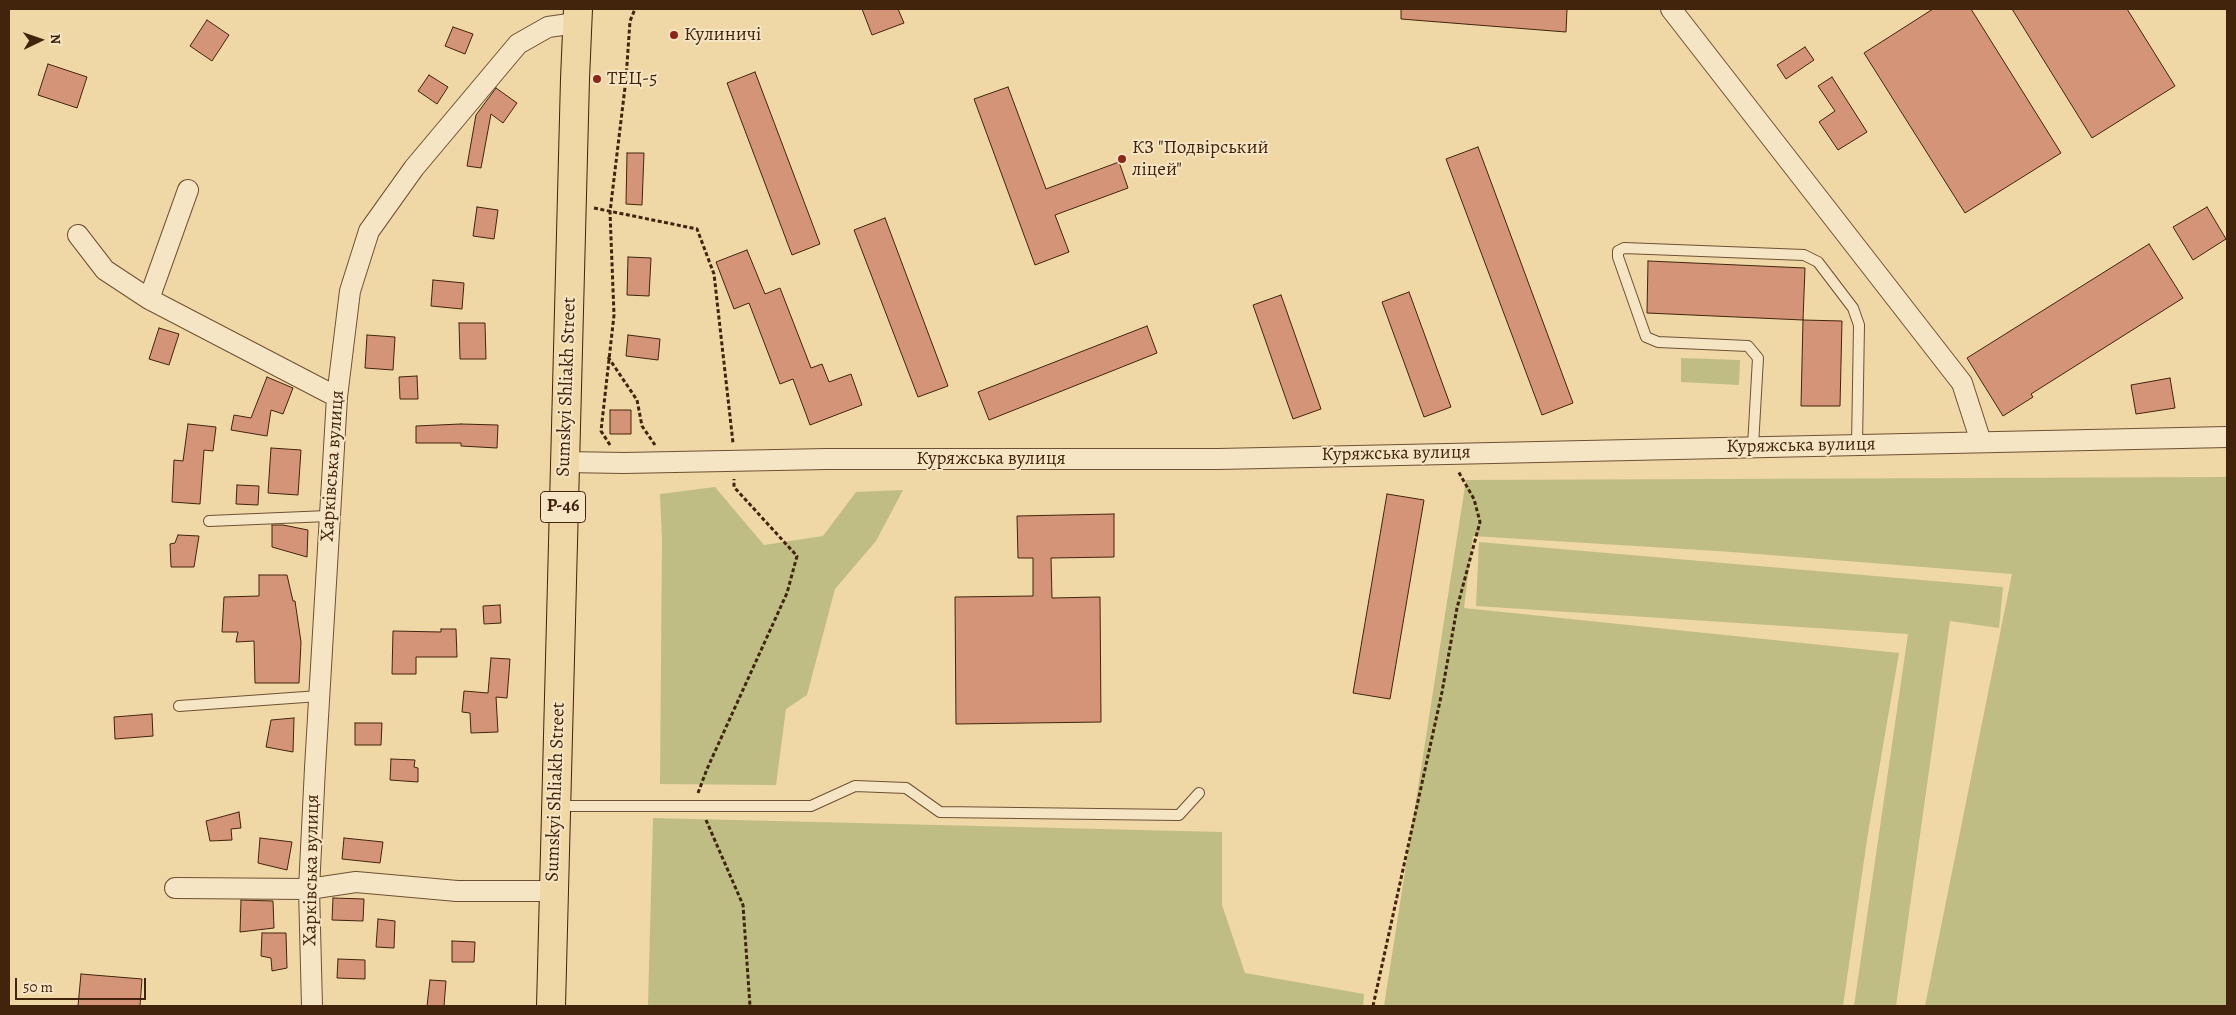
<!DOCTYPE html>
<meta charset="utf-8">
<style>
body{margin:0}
#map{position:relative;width:2236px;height:1015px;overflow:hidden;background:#f0d7a6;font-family:Alegreya,serif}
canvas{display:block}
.frame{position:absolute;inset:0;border:10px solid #42240d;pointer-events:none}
.north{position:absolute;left:15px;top:15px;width:50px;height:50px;-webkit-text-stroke:4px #f5e5c5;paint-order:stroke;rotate:87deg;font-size:14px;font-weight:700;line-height:20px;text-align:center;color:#42240d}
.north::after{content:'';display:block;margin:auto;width:18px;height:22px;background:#42240d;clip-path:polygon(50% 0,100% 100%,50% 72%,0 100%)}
.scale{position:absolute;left:15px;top:978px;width:131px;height:22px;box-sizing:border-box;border:2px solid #42240d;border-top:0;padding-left:6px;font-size:15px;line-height:18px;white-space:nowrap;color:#42240d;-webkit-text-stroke:4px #f5e5c5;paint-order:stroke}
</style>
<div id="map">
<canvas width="2236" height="1015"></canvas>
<div class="frame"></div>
<div class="north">N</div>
<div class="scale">50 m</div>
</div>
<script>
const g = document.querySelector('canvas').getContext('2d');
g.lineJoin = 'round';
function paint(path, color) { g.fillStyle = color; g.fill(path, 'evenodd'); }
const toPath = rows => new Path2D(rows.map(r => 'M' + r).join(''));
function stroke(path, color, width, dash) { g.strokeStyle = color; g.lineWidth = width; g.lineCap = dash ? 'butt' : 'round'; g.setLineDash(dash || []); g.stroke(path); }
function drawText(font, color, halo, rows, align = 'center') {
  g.font = font + ' Alegreya,serif'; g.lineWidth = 4; g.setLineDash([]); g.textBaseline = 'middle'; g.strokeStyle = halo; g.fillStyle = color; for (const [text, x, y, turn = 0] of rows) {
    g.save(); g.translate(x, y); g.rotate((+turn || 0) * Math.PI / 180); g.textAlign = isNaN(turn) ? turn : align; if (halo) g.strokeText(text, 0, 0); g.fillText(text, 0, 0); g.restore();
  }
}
const green = toPath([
 [1681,358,1740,360,1739,385,1681,382],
 [2227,477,2227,1006,1925,1006,2012,574,1732,552,1473,536,1464,608,1899,653,1868,833,1843,1006,1384,1006,1466,480],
 [715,487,764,545,823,536,856,492,903,490,876,541,835,589,807,695,786,709,776,785,660,784,662,540,660,494],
 [1479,542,2003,587,1999,628,1950,621,1896,1006,1854,1006,1908,634,1476,606],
 [653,818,1222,832,1222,905,1245,973,1364,994,1363,1006,648,1006]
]);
const building = toPath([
 [862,9,898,9,904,23,872,35,862,9],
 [1401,9,1567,9,1566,32,1401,19,1401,9],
 [1933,9,1971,9,2061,153,1965,213,1864,53,1933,9],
 [2012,9,2127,9,2175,86,2092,138,2012,9],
 [207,20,229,35,212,61,190,46,207,20],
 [453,27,473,34,465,54,445,46,453,27],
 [1805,47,1814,60,1786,79,1777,65,1805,47],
 [48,64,87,77,77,108,38,95,48,64],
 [755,72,820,244,792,255,727,83,755,72],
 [429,75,448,87,437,104,418,91,429,75],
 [1832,77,1867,132,1838,150,1819,122,1835,111,1818,86,1832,77],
 [1008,87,1046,189,1119,162,1128,188,1055,215,1069,252,1035,265,974,99,1008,87],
 [496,88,517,103,503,123,491,114,481,168,467,166,476,115,496,88],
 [1478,147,1573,403,1542,415,1446,159,1478,147],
 [627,153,644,153,642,205,626,204,627,153],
 [477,207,498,210,494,239,473,236,477,207],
 [2207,207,2226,239,2193,260,2173,227,2207,207],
 [885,218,948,386,918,397,854,230,885,218],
 [2149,244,2183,298,2031,394,2033,397,2003,416,1967,358,2149,244],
 [747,250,765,294,780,288,811,368,822,364,829,382,851,374,862,405,810,425,793,379,780,384,749,303,734,309,716,262,747,250],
 [628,257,651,258,649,296,627,295,628,257],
 [1648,261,1805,268,1803,320,1647,313,1648,261],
 [433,280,464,283,462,309,431,306,433,280],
 [1409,292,1451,407,1424,417,1382,302,1409,292],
 [1281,295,1321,409,1293,419,1253,305,1281,295],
 [1803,320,1842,321,1840,406,1801,406,1803,320],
 [459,323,485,323,486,359,460,359,459,323],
 [1147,326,1157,353,989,420,978,392,1147,326],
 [159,328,179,334,169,365,149,359,159,328],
 [367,335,395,337,393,370,365,368,367,335],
 [628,335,660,339,658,360,626,356,628,335],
 [417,376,418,399,400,399,399,377,417,376],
 [267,377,293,388,283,414,271,410,267,436,231,430,234,415,251,418,267,377],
 [2170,378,2175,408,2136,414,2131,385,2170,378],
 [610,410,631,410,631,434,610,434,610,410],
 [188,424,216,427,213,451,204,450,200,504,172,502,174,460,183,461,188,424],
 [461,424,498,425,497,448,461,446,461,443,416,443,416,426,461,424],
 [271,448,301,450,298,495,268,493,271,448],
 [237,485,259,486,258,505,236,504,237,485],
 [1387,494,1424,500,1390,699,1353,693,1387,494],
 [1114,514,1114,557,1051,558,1052,598,1100,597,1101,722,956,724,955,597,1033,596,1033,558,1018,558,1017,516,1114,514],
 [272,525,283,525,308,530,307,557,272,547,272,525],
 [178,535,199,536,194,567,171,567,170,544,175,543,178,535],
 [259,575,287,575,293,601,295,601,301,642,299,683,255,683,254,641,236,642,238,632,222,632,224,597,259,596,259,575],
 [500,605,501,623,484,624,483,606,500,605],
 [441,629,456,629,457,657,416,657,416,674,392,674,393,631,441,632,441,629],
 [491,658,510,659,507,698,496,697,498,732,471,733,470,713,462,712,464,691,488,693,491,658],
 [152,714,153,736,115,739,114,717,152,714],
 [294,718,293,752,266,747,271,720,294,718],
 [355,723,382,723,381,745,355,745,355,723],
 [391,759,415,760,414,767,418,768,418,782,390,780,391,759],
 [239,812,241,828,231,829,232,840,210,841,206,821,239,812],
 [260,838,292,842,287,870,258,863,260,838],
 [344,838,383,842,380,863,342,859,344,838],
 [333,898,364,899,363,921,332,920,333,898],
 [241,900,273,901,274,928,240,932,241,900],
 [378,919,395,921,394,948,376,947,378,919],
 [262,933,286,933,287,968,272,971,271,958,261,956,262,933],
 [452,941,475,942,474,962,452,962,452,941],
 [338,959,365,960,365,979,337,978,338,959],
 [81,974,142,979,140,1006,78,1006,81,974],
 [430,980,446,981,444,1006,427,1006,430,980]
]);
const path = toPath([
 [594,208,697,229,714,274,733,443],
 [608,357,637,400,642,426,655,445],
 [610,445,601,431,614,315,610,212,626,79,630,21,635,9],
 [698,793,707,769,787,593,797,556,734,487,734,479],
 [706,820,743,905,750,1006],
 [1373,1006,1442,692,1457,608,1480,522,1474,499,1458,471]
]);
const service = toPath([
 [1753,446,1758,358,1748,346,1658,342,1646,337,1618,257,1618,251,1624,248,1804,255,1818,262,1853,308,1859,325,1857,445],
 [209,521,328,516],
 [179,706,319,696],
 [557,806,811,806,855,786,906,788,940,812,1179,815,1199,793]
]);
const minor = toPath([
 [1671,9,1962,383,1981,442],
 [78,235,105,270,149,299,188,190],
 [149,299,337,397],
 [564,462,624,463,827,459,1218,459,2227,437],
 [175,888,309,889,356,882,457,891,553,891],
 [312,1006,309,889,315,768,337,397,350,291,369,231,414,168,518,44,548,27,576,23]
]);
const primary = toPath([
 [551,1006,575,79,578,9]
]);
const markers = [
 [674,35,5,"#8f2418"],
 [597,79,5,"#8f2418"],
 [1122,159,5,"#8f2418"]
];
const shields = [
 [563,507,45]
];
const shieldNames = [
 ["Р-46",563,507]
];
const poiNames = [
 ["Кулиничі",684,35],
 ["ТЕЦ-5",607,79],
 ["КЗ \"Подвірський",1132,148],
 ["ліцей\"",1132,170]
];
const streetNames = [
 ["Sumskyi Shliakh Street",567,387,-88],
 ["Куряжська вулиця",1801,446,-1],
 ["Куряжська вулиця",1396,454,-1],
 ["Куряжська вулиця",991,459],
 ["Харківська вулиця",333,466,-86],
 ["Sumskyi Shliakh Street",556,792,-88],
 ["Харківська вулиця",312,870,-89]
];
paint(green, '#bfbd83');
paint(building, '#d49478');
stroke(building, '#42240d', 1);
stroke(service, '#6e5133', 12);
stroke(minor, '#6e5133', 22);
stroke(primary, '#42240d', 30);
stroke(path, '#42240d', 3, [4, 2.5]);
stroke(service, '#f5e5c5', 10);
stroke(minor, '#f5e5c5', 20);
stroke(primary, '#f0d7a6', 28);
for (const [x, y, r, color] of markers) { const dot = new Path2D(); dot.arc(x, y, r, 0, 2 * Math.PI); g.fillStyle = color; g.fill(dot); stroke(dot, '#f5e5c5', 2); }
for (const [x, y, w] of shields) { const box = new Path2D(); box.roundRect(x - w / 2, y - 15.5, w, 31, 4); g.fillStyle = '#f5e5c5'; g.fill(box); stroke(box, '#42240d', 1); }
drawText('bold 18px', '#42240d', null, shieldNames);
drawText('19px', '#42240d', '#f5e5c5', poiNames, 'left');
drawText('19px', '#42240d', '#f5e5c5', streetNames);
</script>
